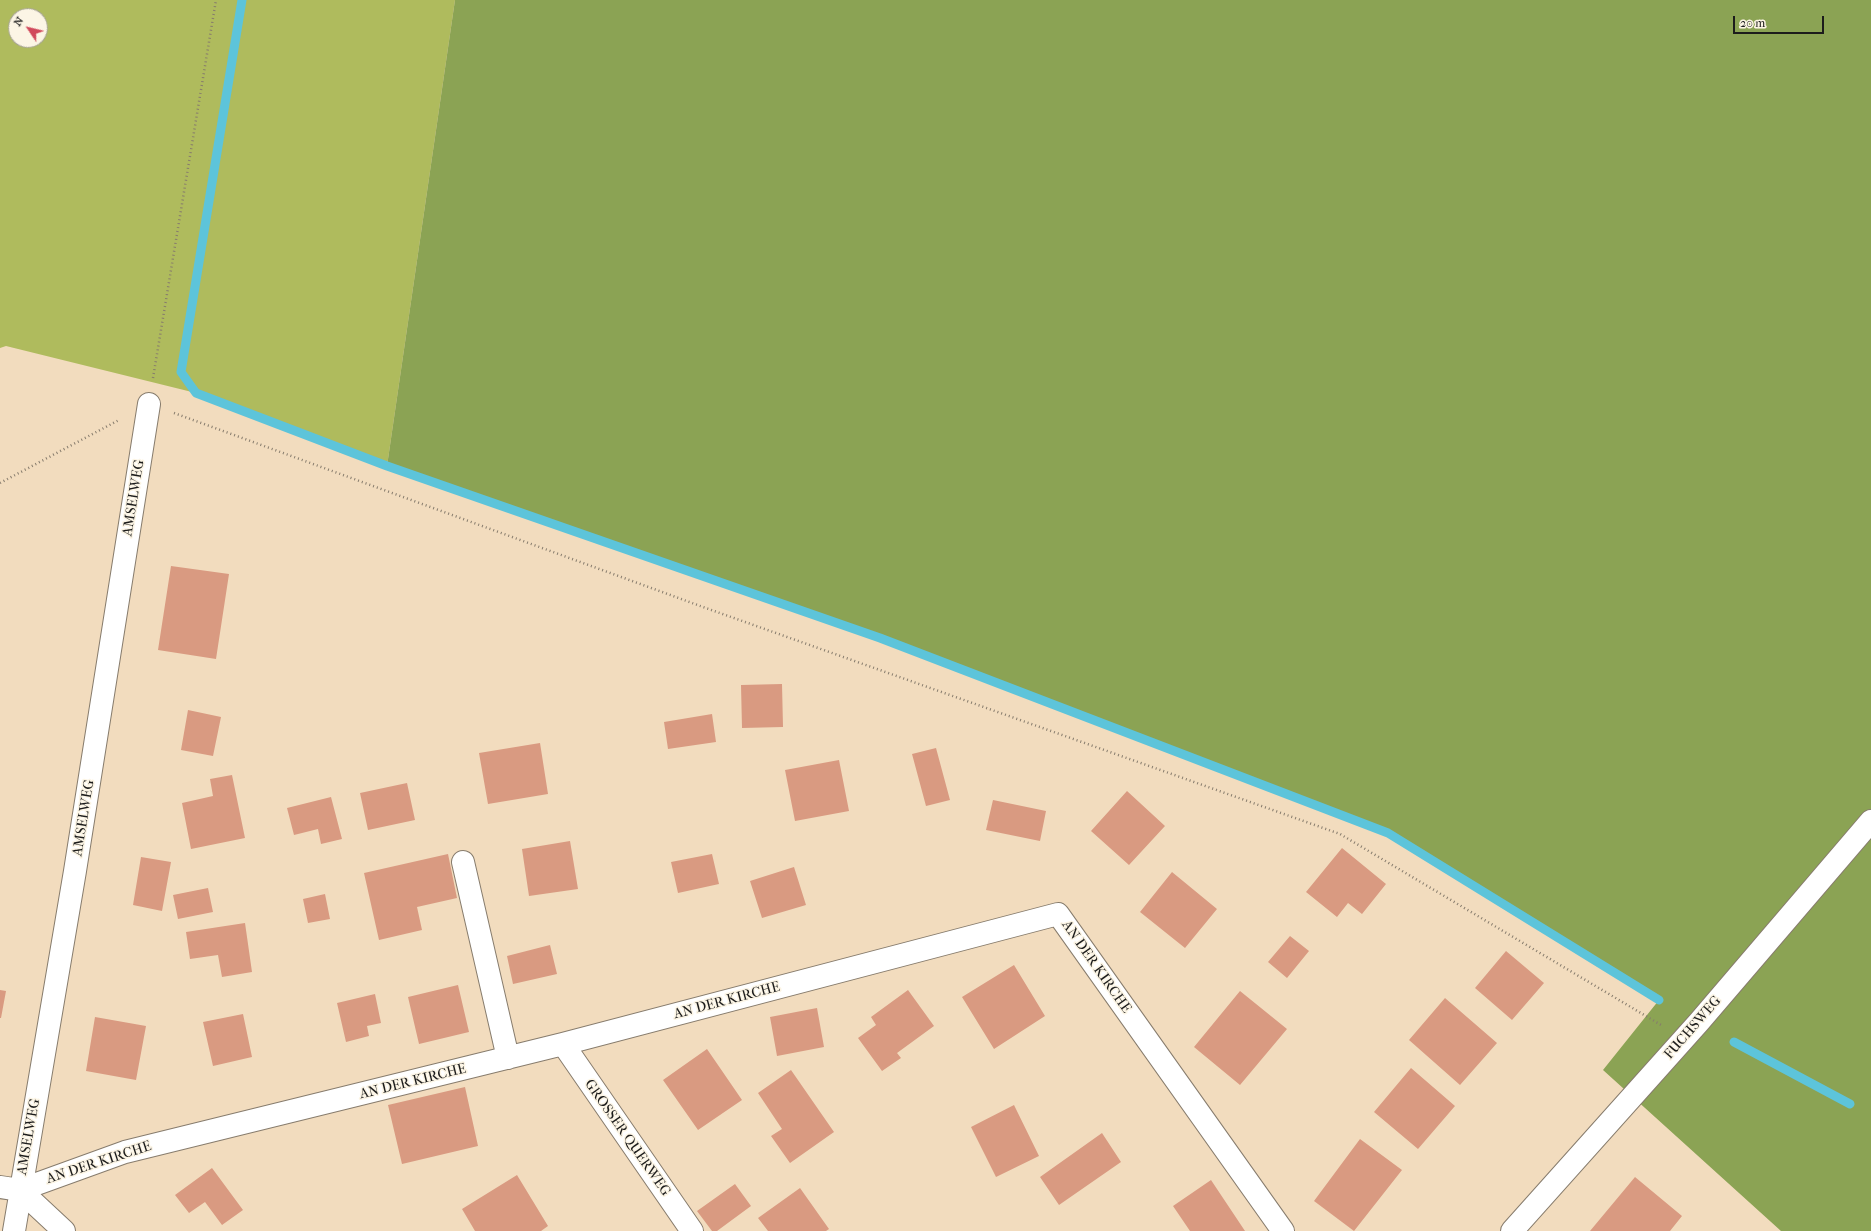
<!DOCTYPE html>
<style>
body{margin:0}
#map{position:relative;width:1871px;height:1231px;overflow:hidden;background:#f2dcbe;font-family:"IM FELL French Canon",serif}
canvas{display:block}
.north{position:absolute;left:8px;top:8px;width:40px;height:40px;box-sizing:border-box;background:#fcf5e5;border:1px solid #a29e95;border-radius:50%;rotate:305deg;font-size:11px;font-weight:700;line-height:16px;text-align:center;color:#1c1c1c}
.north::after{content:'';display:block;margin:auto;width:14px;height:18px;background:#d1495b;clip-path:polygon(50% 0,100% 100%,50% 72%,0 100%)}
.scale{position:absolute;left:1733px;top:16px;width:91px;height:18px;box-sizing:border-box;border:2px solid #1c1c1c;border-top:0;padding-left:5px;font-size:12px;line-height:14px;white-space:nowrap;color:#1c1c1c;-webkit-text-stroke:3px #fcf5e5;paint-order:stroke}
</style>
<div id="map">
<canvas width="1871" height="1231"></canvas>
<div class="north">N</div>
<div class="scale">20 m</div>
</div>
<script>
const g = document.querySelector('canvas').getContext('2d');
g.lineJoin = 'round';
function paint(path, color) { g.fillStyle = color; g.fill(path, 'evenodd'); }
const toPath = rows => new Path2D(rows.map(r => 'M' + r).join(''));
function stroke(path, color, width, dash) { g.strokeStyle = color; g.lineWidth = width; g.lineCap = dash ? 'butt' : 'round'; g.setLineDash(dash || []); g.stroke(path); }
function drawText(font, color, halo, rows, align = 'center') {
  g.font = font + ' "IM FELL French Canon",serif'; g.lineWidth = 3; g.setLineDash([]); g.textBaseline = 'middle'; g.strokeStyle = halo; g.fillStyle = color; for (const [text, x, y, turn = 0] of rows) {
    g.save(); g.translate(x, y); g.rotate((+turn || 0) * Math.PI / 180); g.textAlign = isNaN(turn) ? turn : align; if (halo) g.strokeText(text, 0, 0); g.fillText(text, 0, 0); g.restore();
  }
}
const green = toPath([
 [0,0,455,0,387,466,196,393,6,346,0,348],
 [16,16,40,16,40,40,16,40]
]);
const forest = toPath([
 [455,0,1871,0,1871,1231,1781,1231,1603,1070,1659,1000,1388,833,880,638,387,466]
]);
const stream = toPath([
 [242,0,181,372,196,393,387,466,880,638,1388,833,1659,1000],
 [1734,1042,1850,1104]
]);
const building = toPath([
 [171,566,229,574,216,659,158,650],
 [782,684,783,727,742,728,741,685],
 [188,710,221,717,213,756,181,750],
 [712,714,716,742,668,749,664,722],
 [540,743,548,794,488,804,479,753],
 [936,748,950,800,926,806,912,754],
 [839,760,849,811,795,821,785,770],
 [232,775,245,838,191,849,182,803,213,796,210,779],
 [407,783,415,820,368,830,360,793],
 [1127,791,1165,826,1129,865,1091,831],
 [331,797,342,839,321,844,318,829,294,835,287,808],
 [993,800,1046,811,1040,841,986,830],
 [570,841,578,889,529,896,522,849],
 [1342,848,1386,884,1362,914,1348,903,1337,917,1306,892],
 [448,854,457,898,417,907,422,930,379,940,364,873],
 [712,854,719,884,678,893,671,862],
 [141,857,171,862,162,911,133,905],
 [794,867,806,905,762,918,750,881],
 [1172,872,1217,909,1185,948,1140,912],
 [208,888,213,912,178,919,173,895],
 [325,894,330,919,308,923,303,899],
 [245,923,252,972,222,977,218,955,190,959,186,932],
 [1290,936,1309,951,1287,978,1268,962],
 [550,945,557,974,513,984,507,956],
 [1506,951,1544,983,1512,1020,1475,988],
 [1014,965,1045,1016,994,1049,962,997],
 [458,985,469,1032,419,1044,408,997],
 [0,990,6,991,1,1018,0,1018],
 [908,990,934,1026,897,1053,901,1058,882,1071,858,1038,876,1025,871,1017],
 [1240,991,1287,1029,1240,1085,1194,1047],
 [375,994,381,1023,367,1026,369,1036,346,1042,337,1003],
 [1445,998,1497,1043,1460,1085,1409,1040],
 [817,1008,824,1047,777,1056,770,1017],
 [243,1014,252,1057,213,1066,203,1022],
 [95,1017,146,1026,136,1080,86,1071],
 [707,1049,742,1100,698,1130,663,1080],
 [1411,1068,1455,1106,1418,1149,1374,1112],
 [791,1070,834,1132,790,1163,771,1136,782,1129,758,1093],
 [465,1087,478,1146,402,1164,388,1105],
 [1014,1105,1039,1156,996,1177,971,1127],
 [1102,1133,1121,1162,1059,1205,1040,1177],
 [1360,1139,1402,1170,1354,1231,1314,1201],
 [212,1168,243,1210,222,1225,205,1202,189,1213,175,1195],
 [517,1175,548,1226,541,1231,475,1231,462,1209],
 [1635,1177,1682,1216,1670,1231,1590,1231],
 [1211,1180,1245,1231,1190,1231,1173,1206],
 [735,1184,751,1206,717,1231,712,1231,697,1211],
 [800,1188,829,1229,826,1231,768,1231,758,1218]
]);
const path = toPath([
 [153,378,216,0],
 [174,413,703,607,1340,834,1661,1025],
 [0,483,119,420]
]);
const minor = toPath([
 [463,862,508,1058],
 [563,1044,692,1231],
 [0,1187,20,1190,125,1152,563,1044,1058,914,1283,1231],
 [20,1190,64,1231],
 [14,1231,75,871,149,404],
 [1512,1231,1699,1022,1871,821]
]);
const streetNames = [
 ["AMSELWEG",134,498,-81],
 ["AMSELWEG",84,818,-81],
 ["AN DER KIRCHE",1096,967,55],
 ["AN DER KIRCHE",727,1001,-15],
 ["FUCHSWEG",1693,1028,-49],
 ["AN DER KIRCHE",413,1082,-14],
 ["AMSELWEG",29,1137,-80],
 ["GROSSER QUERWEG",627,1138,55],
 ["AN DER KIRCHE",99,1163,-18]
];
paint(green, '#afbb5d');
paint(forest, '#8ba354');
stroke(stream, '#5dc4da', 9);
paint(building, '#d99a81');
stroke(minor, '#877c6d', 24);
stroke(path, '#877c6d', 2.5, [1, 3]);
stroke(minor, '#fff', 22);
drawText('14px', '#1c1c1c', '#fcf5e5', streetNames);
</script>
